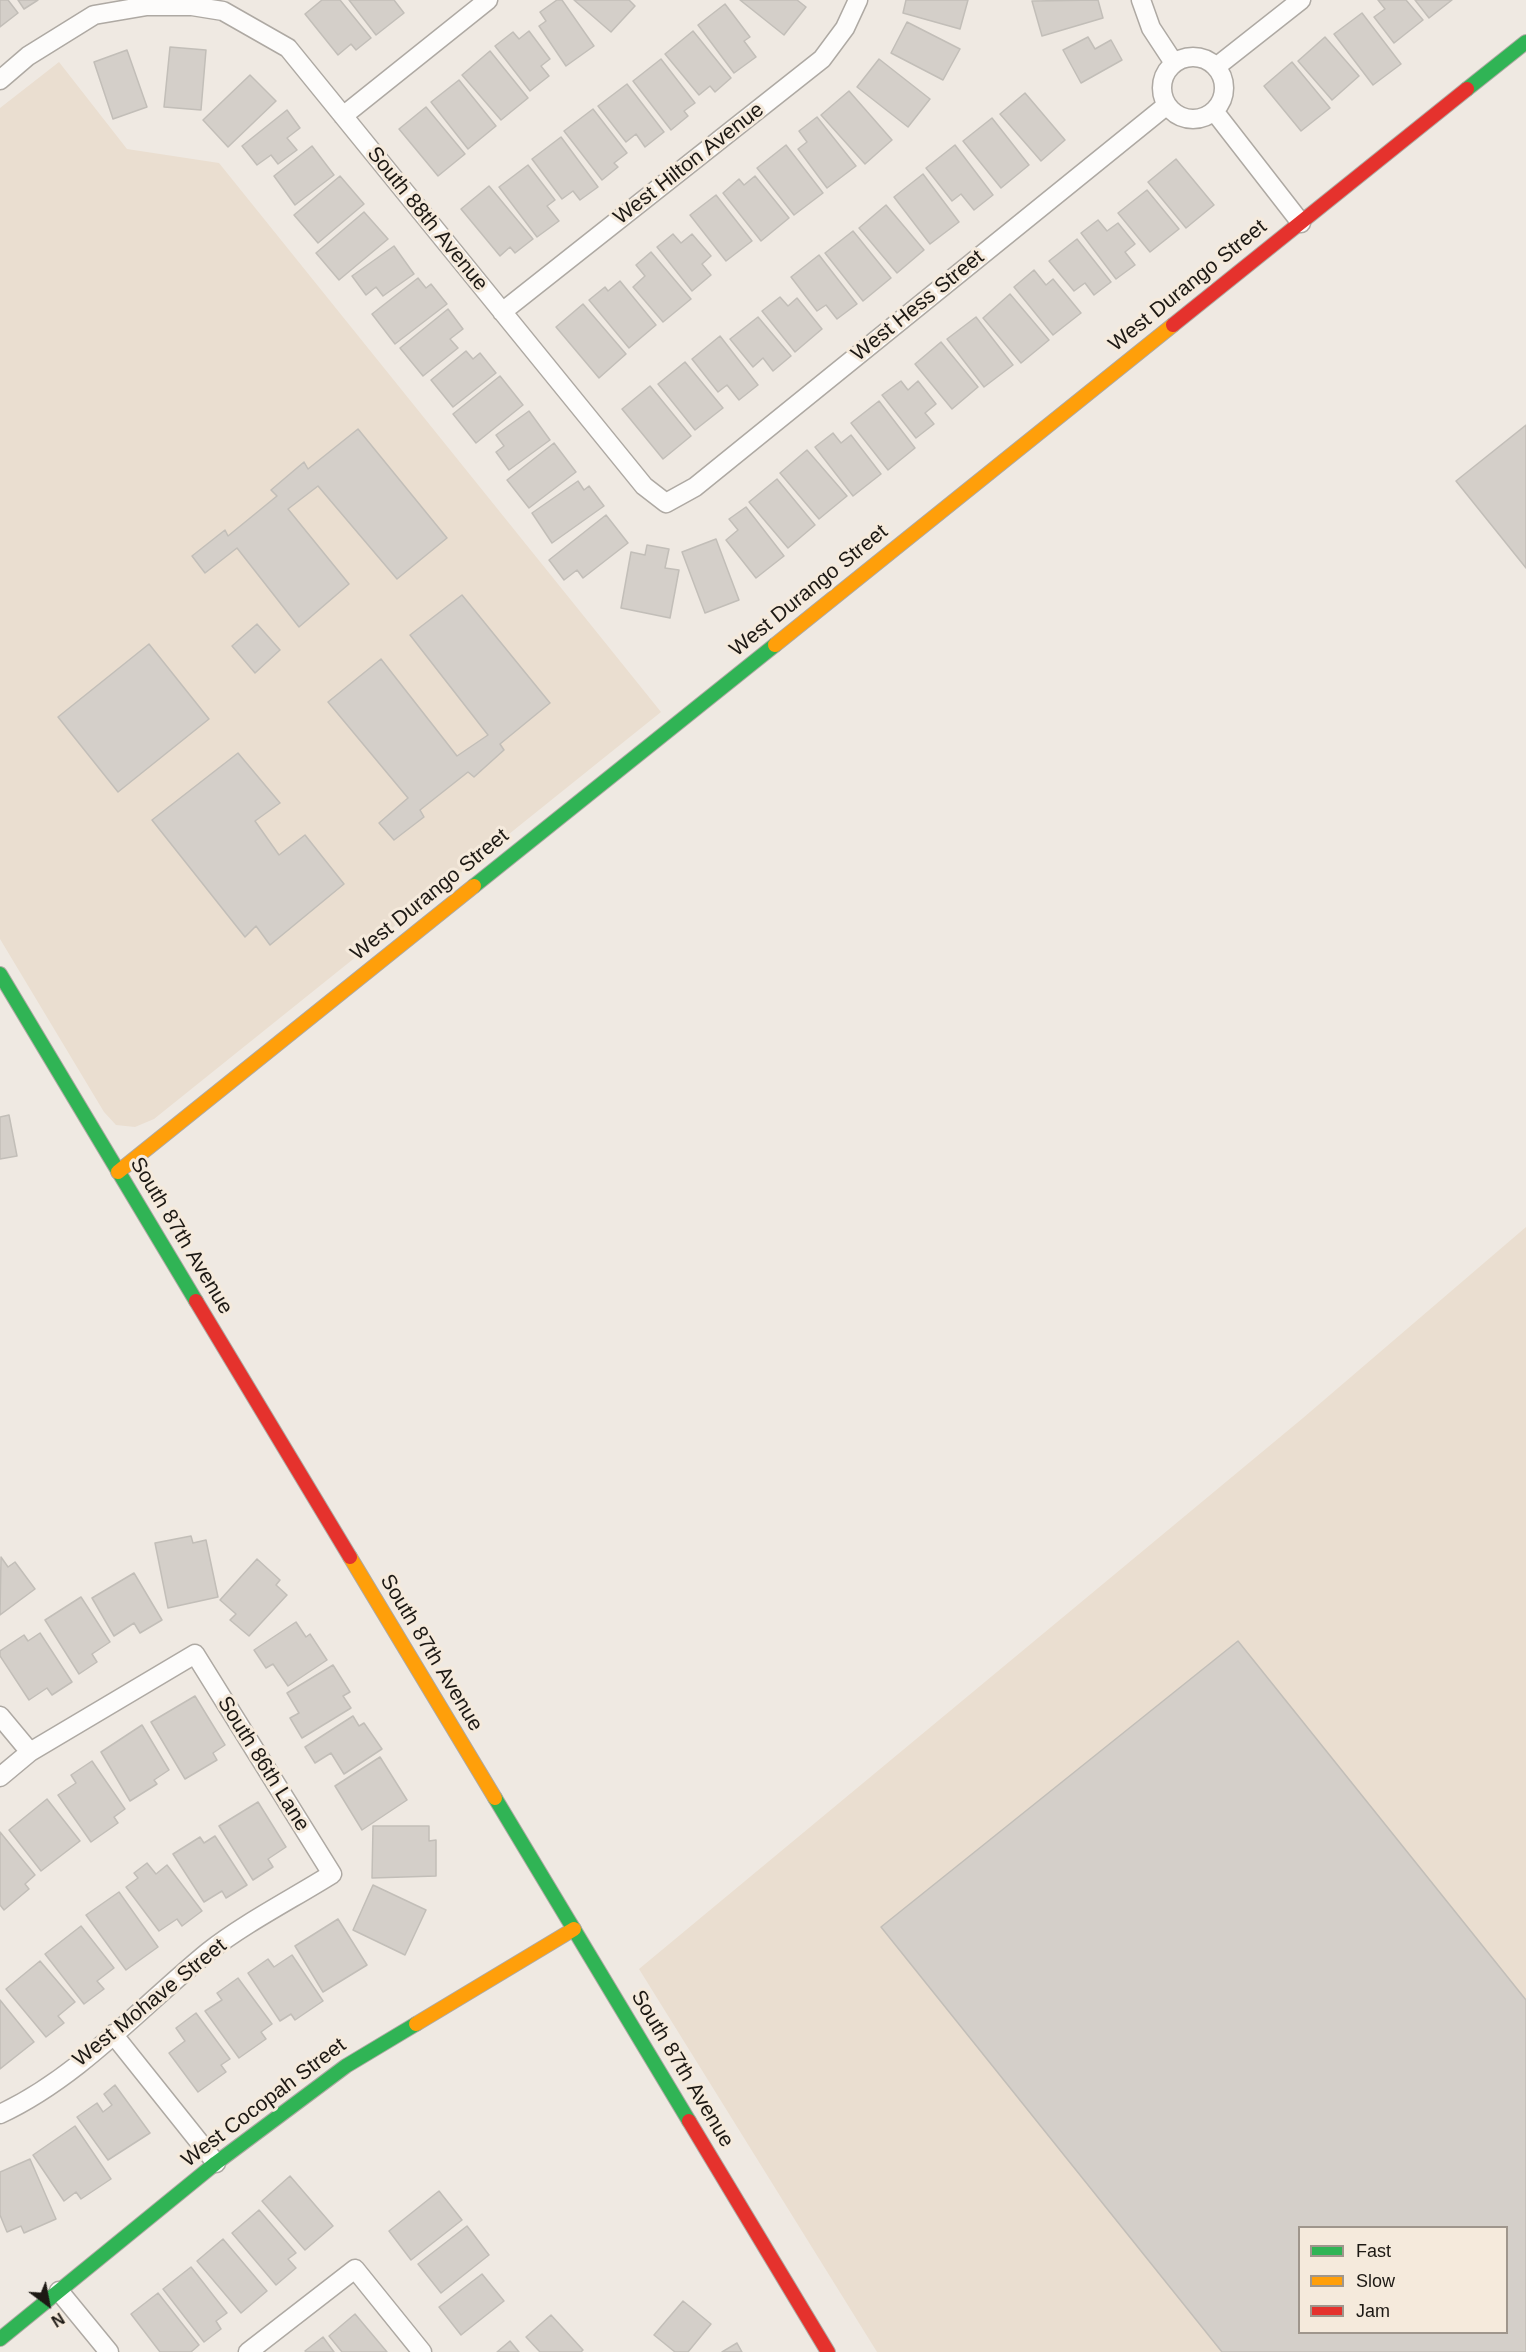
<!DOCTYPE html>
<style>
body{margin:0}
#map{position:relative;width:1526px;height:2352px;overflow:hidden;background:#efe9e2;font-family:Helvetica,sans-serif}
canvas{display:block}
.legend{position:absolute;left:1298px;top:2226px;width:210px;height:108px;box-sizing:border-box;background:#f5eadc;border:2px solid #9f968c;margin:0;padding:8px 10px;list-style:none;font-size:18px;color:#1d1914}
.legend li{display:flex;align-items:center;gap:12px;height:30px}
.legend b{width:30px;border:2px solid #9f968c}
.north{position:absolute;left:18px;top:2274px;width:60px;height:60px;-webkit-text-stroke:4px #f5eadc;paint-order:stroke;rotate:148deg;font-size:16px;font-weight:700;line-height:24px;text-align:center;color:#1d1914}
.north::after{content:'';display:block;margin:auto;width:21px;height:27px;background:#1d1914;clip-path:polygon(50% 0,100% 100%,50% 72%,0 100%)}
</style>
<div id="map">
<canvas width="1526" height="2352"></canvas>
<ul class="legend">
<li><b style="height:8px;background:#30b455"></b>Fast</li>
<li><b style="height:8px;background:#ff9f0a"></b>Slow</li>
<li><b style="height:8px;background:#e5322d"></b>Jam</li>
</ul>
<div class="north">N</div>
</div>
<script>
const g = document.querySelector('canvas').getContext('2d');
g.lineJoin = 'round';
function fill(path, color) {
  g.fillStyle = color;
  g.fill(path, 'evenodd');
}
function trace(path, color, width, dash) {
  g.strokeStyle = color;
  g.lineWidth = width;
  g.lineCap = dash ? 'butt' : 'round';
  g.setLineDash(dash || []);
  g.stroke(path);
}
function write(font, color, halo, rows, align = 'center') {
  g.font = font + ' Helvetica,sans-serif';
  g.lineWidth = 6;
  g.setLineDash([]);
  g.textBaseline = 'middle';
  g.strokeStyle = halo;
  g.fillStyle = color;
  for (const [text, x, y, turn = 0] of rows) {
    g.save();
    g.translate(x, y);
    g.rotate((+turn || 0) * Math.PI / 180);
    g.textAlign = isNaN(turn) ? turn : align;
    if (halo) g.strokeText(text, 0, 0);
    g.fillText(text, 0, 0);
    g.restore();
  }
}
fill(new Path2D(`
 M59,62l68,87 92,14 442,549 -507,407 -19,8 -19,-2 -12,-13 -104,-173v-831z
 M1526,1227v1125h-649l-238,-383 664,-551zM1300,2228h206v104h-206z`), '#eaded0');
const building = new Path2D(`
 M0,0h8l10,13 -18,14z
 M18,0h20l-14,9z
 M322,0h18l31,38 -15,12 -5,-6 -13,11 -33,-41z
 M349,0h45l10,13 -28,22z
 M557,0h5l32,46 -28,20 -27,-40 7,-5 -6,-9z
 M574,0h55l6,6 -24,26z
 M740,0h57l9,7 -22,28z
 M906,0h62l-8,29 -57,-16z
 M1098,0l5,18 -61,18 -10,-35z
 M1378,0h28l17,20 -29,23 -20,-26 11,-8z
 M1415,0h37l-23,18z
 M725,4l25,33 -6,4 12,16 -22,16 -36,-48z
 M1362,13l39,51 -28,21 -39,-51z
 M907,22l53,27 -17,31 -52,-27z
 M529,31l21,28 -9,7 8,10 -19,15 -35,-45 18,-14 6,7z
 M693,31l38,47 -16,14 -5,-6 -11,9 -34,-41z
 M1088,37l7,12 16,-9 11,20 -41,23 -18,-33z
 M1325,37l34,39 -27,24 -34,-39z
 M170,47l36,3 -5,60 -37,-3z
 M127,50l20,57 -34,12 -19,-57z
 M490,51l38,47 -27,22 -39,-45z
 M661,59l34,44 -11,8 4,5 -17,14 -38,-49z
 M879,59l51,40 -22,28 -51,-40z
 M1292,62l38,46 -29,23 -37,-45z
 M250,75l26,26 -48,46 -25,-27z
 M459,80l37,46 -28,23 -37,-47z
 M627,84l37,48 -19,15 -9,-13 -10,8 -28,-36z
 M849,91l43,49 -27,24 -44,-49z
 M1025,93l40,47 -24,21 -41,-47z
 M426,107l39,47 -27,22 -39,-47z
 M593,109l34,44 -13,10 4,4 -16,13 -38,-49z
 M287,110l13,18 -13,10 10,12 -19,14 -7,-9 -14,10 -15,-19z
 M817,117l39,49 -29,22 -29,-39 9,-7 -8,-11z
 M992,118l37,47 -28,23 -38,-47z
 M561,137l37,50 -18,13 -7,-9 -11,8 -30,-40z
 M786,145l37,48 -29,22 -37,-47z
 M955,145l38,50 -19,15 -13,-16 -9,7 -26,-33z
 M312,146l22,29 -39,30 -21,-29z
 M1176,159l38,46 -28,23 -38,-46z
 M528,165l27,35 -8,6 12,15 -22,16 -38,-50z
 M923,174l36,48 -29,22 -36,-47z
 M340,176l24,28 -46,39 -24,-28z
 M755,176l34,42 -28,23 -38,-48 16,-14 5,6z
 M489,186l44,53 -18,14 -5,-6 -10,9 -39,-47z
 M1147,190l32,39 -29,23 -32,-39z
 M716,195l36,46 -26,20 -36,-46z
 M886,205l38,45 -27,23 -38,-45z
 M364,212l24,27 -49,41 -23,-27z
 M1098,220l9,11 11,-8 17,21 -10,8 10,13 -19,14 -35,-46z
 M853,231l38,47 -28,23 -38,-48z
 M673,234l8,9 11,-9 19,22 -9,8 9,11 -19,16 -35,-44z
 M1077,239l34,43 -17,13 -9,-12 -11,8 -25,-30z
 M394,246l20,28 -31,22 -7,-9 -10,8 -14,-19z
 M651,252l40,47 -28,23 -30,-35 12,-11 -9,-11z
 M819,255l38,49 -20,15 -11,-14 -9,6 -26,-34z
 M1034,270l12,15 7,-6 28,34 -28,22 -39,-48z
 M418,278l8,10 5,-4 16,20 -52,40 -23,-30z
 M620,281l36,44 -27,23 -40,-48 16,-13 3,4z
 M1010,294l39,46 -28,23 -38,-45z
 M780,297l8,9 9,-8 25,31 -27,23 -33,-41z
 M583,304l43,50 -27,24 -43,-51z
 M448,309l15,20 -13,10 8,9 -35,28 -23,-28z
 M758,317l33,39 -18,15 -10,-13 -10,9 -23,-28z
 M976,317l37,48 -29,22 -37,-48z
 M720,336l38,49 -19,15 -12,-15 -9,7 -26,-33z
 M941,342l37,45 -26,22 -37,-45z
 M466,351l7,8 7,-6 16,20 -43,34 -22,-27z
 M685,362l38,46 -28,22 -37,-46z
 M500,376l23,29 -47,38 -23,-29z
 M901,381l7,9 10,-9 18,23 -11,9 9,11 -18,14 -34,-43z
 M650,386l41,50 -28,23 -41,-50z
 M879,401l36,47 -27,22 -37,-47z
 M529,411l21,29 -41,30 -13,-18 8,-6 -8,-11z
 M1526,425v143l-70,-87z
 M358,429l89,109 -50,41 -79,-93 -30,23 61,75 -50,43 -62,-79 -32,25 -13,-17 33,-26 3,6 49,-40 -6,-6 33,-28 4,7z
 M833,433l8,10 10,-8 30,39 -28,22 -38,-49z
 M554,443l22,29 -47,36 -22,-28z
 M807,450l40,46 -28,23 -39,-46z
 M777,479l38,46 -27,23 -39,-46z
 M578,481l6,9 5,-4 15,20 -52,37 -20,-30z
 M746,507l38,49 -28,22 -30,-38 12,-10 -9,-11z
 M606,515l22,28 -45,35 -6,-8 -13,10 -15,-20z
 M716,539l23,61 -34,13 -23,-61z
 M647,545l22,4 -4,19 14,2 -9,48 -49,-10 10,-56 14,3z
 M462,595l88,108 -50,41 4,6 -30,27 -6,-5 -48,38 4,7 -30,23 -15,-17 29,-25 -80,-96 53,-43 76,97 31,-21 -78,-100z
 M257,624l23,26 -25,23 -23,-27z
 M149,644l60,75 -91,73 -60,-75z
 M238,753l42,50 -25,18 24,34 26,-20 39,49 -74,61 -14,-19 -11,11 -93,-117z
 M9,1115l8,41 -17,3v-42z
 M191,1536l2,7 13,-3 12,57 -50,11 -13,-65z
 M1,1557l7,10 7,-5 20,27 -35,26z
 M257,1559l23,21 -4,5 11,10 -38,41 -19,-16 6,-6 -16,-14z
 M134,1573l28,47 -22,13 -6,-10 -20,13 -22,-38z
 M81,1597l29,45 -18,12 5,8 -18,12 -34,-54z
 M296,1622l10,15 4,-3 17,26 -39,26 -15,-22 -7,4 -12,-18z
 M40,1633l32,49 -20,13 -5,-7 -18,12 -29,-44v-5l24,-16 4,6z
 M1238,1641l288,359v352h-304l-341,-425zM1300,2228h206v104h-206z
 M333,1665l17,27 -7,4 8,12 -49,30 -12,-20 9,-5 -12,-20z
 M195,1696l30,49 -12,8 4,7 -32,19 -34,-57z
 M353,1716l6,10 5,-3 18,26 -38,25 -13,-21 -16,10 -10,-16z
 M142,1725l27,45 -15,10 3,4 -27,17 -29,-49z
 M380,1757l27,43 -45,30 -27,-44z
 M92,1761l33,48 -11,8 4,6 -27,19 -33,-47 18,-12 -5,-8z
 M47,1799l33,42 -39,30 -32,-41z
 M258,1802l28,45 -18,12 5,8 -20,13 -34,-54z
 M373,1826h56v15l7,-1v36l-64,2z
 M0,1832l35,43 -10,9 4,5 -25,21 -4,-5z
 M215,1836l32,49 -21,13 -4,-7 -18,11 -31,-48 27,-17 4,6z
 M147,1863l9,11 11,-9 35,46 -20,15 -5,-7 -18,12 -33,-44 12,-9 -4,-5z
 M373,1885l53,25 -21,45 -52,-25z
 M119,1892l39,55 -32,23 -40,-55z
 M338,1919l29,46 -44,27 -28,-46z
 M81,1926l33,42 -17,13 7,8 -20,15 -39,-50z
 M292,1955l31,46 -28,19 -4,-6 -11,7 -32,-48 20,-14 6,8z
 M40,1961l35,41 -17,14 6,7 -18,14 -40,-48z
 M238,1978l34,46 -11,8 5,7 -27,19 -34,-47 17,-11 -5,-7z
 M0,2000l34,42 -34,27z
 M196,2013l34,46 -9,6 5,7 -28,20 -29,-39 16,-12 -9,-13z
 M115,2085l35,48 -42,27 -31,-43 20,-14 6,9 9,-7 -8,-11z
 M75,2126l36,53 -30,20 -5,-7 -12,9 -31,-46z
 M30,2159l26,60 -32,14 -3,-7 -14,6 -7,-17v-43z
 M290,2176l43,50 -28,24 -43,-49z
 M439,2191l23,29 -51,40 -22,-29z
 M259,2210l37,43 -8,6 8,9 -20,17 -44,-52z
 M467,2226l22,29 -48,38 -23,-29z
 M223,2239l44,52 -26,22 -44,-52z
 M191,2267l36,46 -11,8 5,8 -17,13 -41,-53z
 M482,2274l22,27 -43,34 -22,-28z
 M158,2293l41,52 -8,7h-31l-29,-38z
 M683,2301l28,23 -23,28h-13l-21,-17z
 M355,2314l32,38h-45l-13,-16z
 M551,2315l32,35 -2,2h-41l-14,-15z
 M323,2337l11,15h-28l-1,-1z
 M510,2341l9,11h-22z
 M737,2343l5,9h-20z`);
fill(building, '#d4cfc9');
trace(building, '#c2beb8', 1.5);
const street = new Path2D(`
 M1141,0l10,28 23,35
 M1162 88a31 31 0 1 1 62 0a31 31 0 1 1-62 0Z
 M1216,67l85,-67
 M0,80l28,-24 66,-41 53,-9h45l31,5 65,37 356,438 22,17 29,-16 472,-382
 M1214,111l87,112
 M343,116l145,-116
 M502,312l320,-253 23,-31 13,-28
 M0,1716l30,36
 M0,1777l30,-25 165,-98 137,220c-40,25 -87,49 -124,78 -66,54 -130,126 -208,162
 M113,2034l103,129
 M59,2291l50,61
 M248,2352l107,-83 67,83`);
const fast = new Path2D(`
 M1467,89l59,-47
 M474,886l301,-241
 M0,974l196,327
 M495,1798l194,323
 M0,2339l216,-176 130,-97 70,-42`);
const slow = new Path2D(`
 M775,645l398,-320
 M118,1172l356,-286
 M350,1557l145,241
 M416,2024l158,-95`);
const jam = new Path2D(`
 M1173,325l294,-236
 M196,1301l154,256
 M689,2121l139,231`);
trace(street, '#aea9a3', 21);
trace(fast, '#aea9a3', 16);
trace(slow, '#aea9a3', 16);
trace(jam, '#aea9a3', 16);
trace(street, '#fdfcfb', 18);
trace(fast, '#30b455', 14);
trace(slow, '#ff9f0a', 14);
trace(jam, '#e5322d', 14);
write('21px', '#1d1914', '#f5eadc', [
 ["West Hilton Avenue",689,164,-38],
 ["South 88th Avenue",427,219,51],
 ["West Durango Street",1188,286,-39],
 ["West Hess Street",918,306,-39],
 ["West Durango Street",809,591,-39],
 ["West Durango Street",430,895,-39],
 ["South 87th Avenue",181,1236,59],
 ["South 87th Avenue",431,1653,59],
 ["South 86th Lane",263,1764,58],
 ["West Mohave Street",150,2003,-39],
 ["South 87th Avenue",682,2069,59],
 ["West Cocopah Street",264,2103,-37]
]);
</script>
